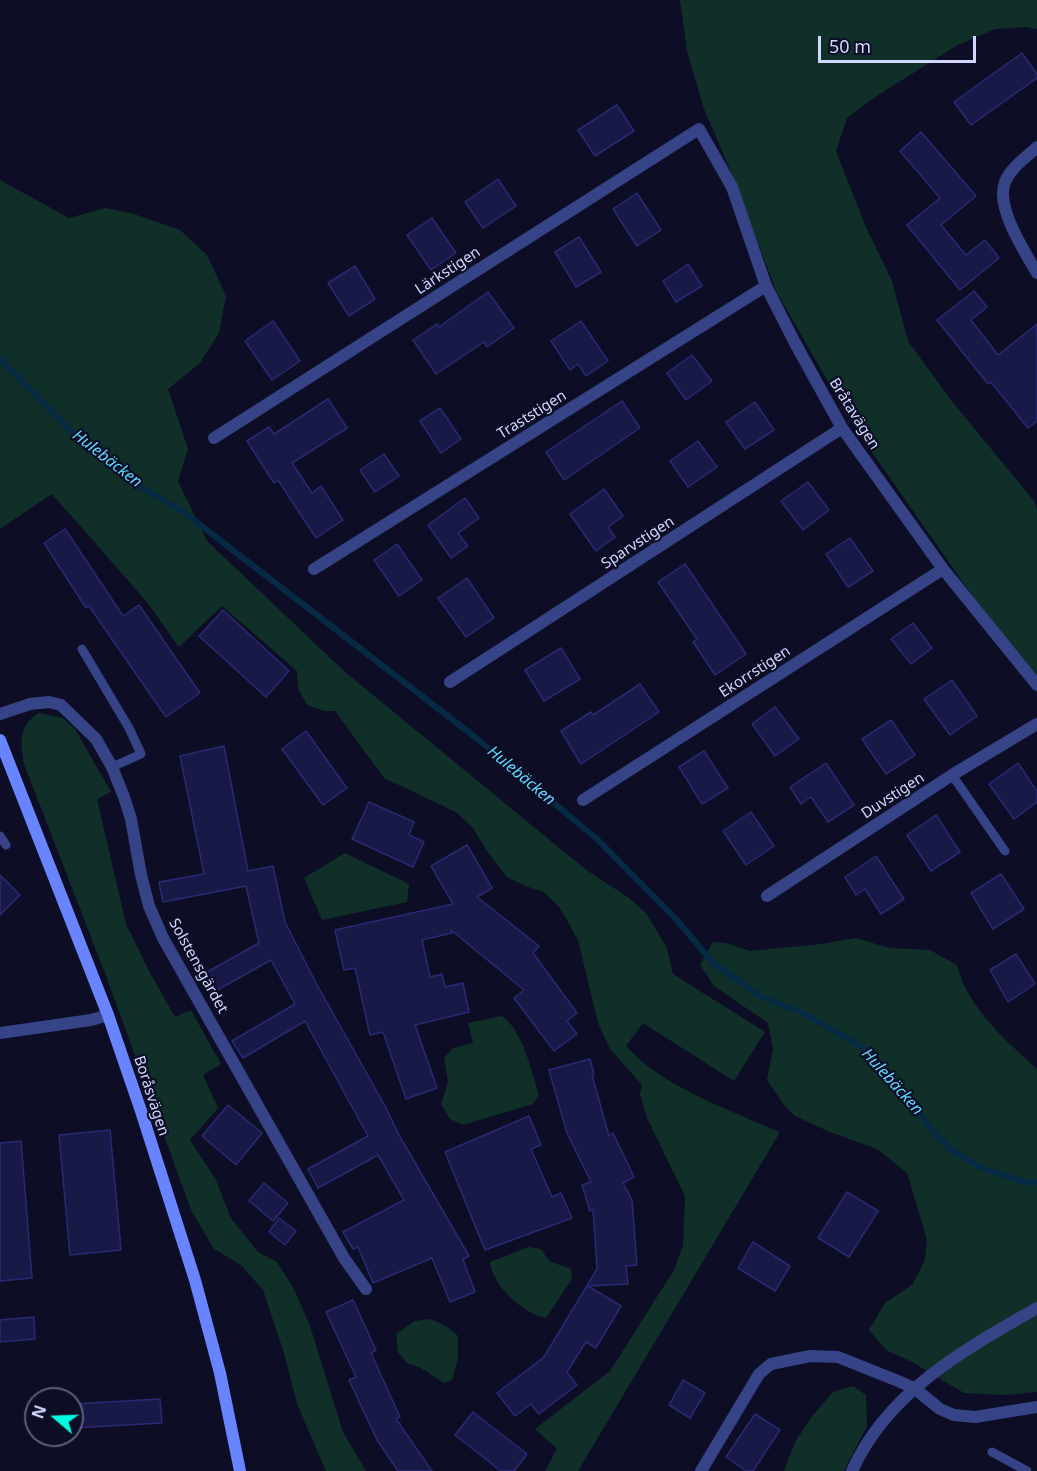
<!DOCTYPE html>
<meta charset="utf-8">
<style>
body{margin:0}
#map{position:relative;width:1037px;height:1471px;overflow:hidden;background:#0d0e25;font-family:"Noto Sans",sans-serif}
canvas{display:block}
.north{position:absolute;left:24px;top:1387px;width:60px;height:60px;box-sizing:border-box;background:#0d0e25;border:2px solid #5b5e7c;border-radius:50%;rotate:289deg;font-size:16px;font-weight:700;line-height:24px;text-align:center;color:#d1d6ff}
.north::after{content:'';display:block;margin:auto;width:21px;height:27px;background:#00fce0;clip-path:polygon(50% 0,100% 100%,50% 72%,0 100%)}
.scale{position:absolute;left:818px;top:36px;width:158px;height:27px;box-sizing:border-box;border:3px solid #d1d6ff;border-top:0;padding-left:8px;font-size:18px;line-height:21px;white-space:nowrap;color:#d1d6ff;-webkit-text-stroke:4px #0d0e25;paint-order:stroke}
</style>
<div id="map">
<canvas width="1037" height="1471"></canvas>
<div class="north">N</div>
<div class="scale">50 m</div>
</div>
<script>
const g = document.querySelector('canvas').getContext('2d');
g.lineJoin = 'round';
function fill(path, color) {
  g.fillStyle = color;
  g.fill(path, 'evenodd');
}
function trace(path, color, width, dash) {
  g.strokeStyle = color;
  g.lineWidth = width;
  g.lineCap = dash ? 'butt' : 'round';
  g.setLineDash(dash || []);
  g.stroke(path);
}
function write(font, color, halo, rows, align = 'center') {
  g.font = font + ' "Noto Sans",sans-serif';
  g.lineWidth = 4.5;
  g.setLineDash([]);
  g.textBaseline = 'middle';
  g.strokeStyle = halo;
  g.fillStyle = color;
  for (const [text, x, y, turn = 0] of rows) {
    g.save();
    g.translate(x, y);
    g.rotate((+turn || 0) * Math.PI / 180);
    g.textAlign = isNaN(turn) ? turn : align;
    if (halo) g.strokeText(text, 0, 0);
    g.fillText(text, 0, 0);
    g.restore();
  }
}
fill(new Path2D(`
 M680,0h357v29l-12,-2 -30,2 -39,17 -84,53 -25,19 -11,33 29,74 27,56 16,60 42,58 85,103 2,7v171l-54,-69 -130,-186 -76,-132 -51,-133 -22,-51 -17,-58z
 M0,180l69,38 37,-10 28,6 46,16 27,25 19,41 -7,37 -19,30 -32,26 20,60 -10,32 29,60 138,131 240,197 44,29 17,15 21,35 6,26 92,58 -31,49 -91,-58 -17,23c35,40 105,65 154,86l-202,339h-33l12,-22 -22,-20 75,-58 64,-101 9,-25 2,-49 -38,-78 -7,-24 2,-9 -32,-36 -12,-26 -20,-83 -18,-32 -16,-16 -19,-6 -18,-9 -20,-26 -15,-24 -16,-15 -72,-34 -49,-67h-11l-17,-6 -9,-17 -1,-17 -75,-65 -43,41 -32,-45 -95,-108 -52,35z
 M39,713l24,5 12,11 36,63 -14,7 29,125 23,47 26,46 16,-7 30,54 -18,11 15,33 -28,32 26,40 15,38 27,34 19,10 18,29 15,35 33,106 23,39h-40l-29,-67 -13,-51 -21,-63 -22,-25 -27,-16 -23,-39 -83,-229 -84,-217c-3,-23 -7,-37 15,-51z
 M345,853l64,31 -2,18 -85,18 -18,-42z
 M856,938l33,10 41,2 27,15c10,42 49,76 80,104v323l-31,3 -42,-2 -52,-31 -26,-12 -17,-20 16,-27 27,-18 13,-25 2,-20 -20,-67 -30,-24 -47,-17 -35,-16 -11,-11 -17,-25 6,-31 -5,-26 -54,-37 -14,-21 13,-23 13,1 24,8 71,-7z
 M502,1016c20,13 30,56 37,79l-6,9 -70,21 -13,-6 -9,-15 7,-22 -4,-24 9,-10 20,-5 -5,-20z
 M528,1247l13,2 8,12 22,8 1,10 -26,39c-23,-4 -54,-33 -56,-56z
 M430,1319l16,7 12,10v23l-6,21 -8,3 -23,-15 -14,-5 -9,-11 -2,-18 19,-13z
 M853,1386l13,9 1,31 -23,45h-60l11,-29 18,-27 20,-23z`), '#102f28');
trace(new Path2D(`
 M0,359l75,76 50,42 61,37 289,223 122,102 80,81 35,42 48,34 45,18 64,37 29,34 26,36 27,29 33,19 41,13h12`), '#072a44', 6);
const building = new Path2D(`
 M1022,53l15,21v4l-66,47 -17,-23z
 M617,105l17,26 -39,25 -17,-26z
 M921,132l55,64 -35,29 25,30 19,-15 14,18 -39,32 -53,-65 33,-27 -40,-47z
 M498,179l18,27 -33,22 -18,-26z
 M637,193l24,37 -24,16 -24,-37z
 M432,218l24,35 -25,17 -24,-35z
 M579,237l22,35 -25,15 -21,-35z
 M688,264l14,22 -26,16 -13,-21z
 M355,266l20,33 -26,17 -21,-33z
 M974,291l13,16 -16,13 27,35 39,-31v97l-9,7 -37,-46 -3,2 -51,-64z
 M488,292l26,36 -27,19 -3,-5 -48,32 -23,-34 24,-16 2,3z
 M273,321l27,40 -28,19 -27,-39z
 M581,321l27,40 -22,15 -8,-12 -8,6 -19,-29z
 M692,355l20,26 -26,19 -19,-27z
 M328,399l19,29 -55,35 20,30 9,-7 22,34 -27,18 -38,-58 -4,3 -27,-42 22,-14 5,7z
 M622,401l18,27 -76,52 -18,-28z
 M755,402l19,28 -29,19 -19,-27z
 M440,408l21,31 -20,14 -21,-32z
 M698,441l19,26 -29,20 -18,-26z
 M384,454l15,22 -24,16 -15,-22z
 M808,482l21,28 -26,20 -22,-29z
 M604,489l19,27 -15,11 7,10 -19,14 -26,-37z
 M465,498l14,20 -21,15 10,13 -17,12 -23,-33z
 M65,529l58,87 16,-11 61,88 -34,24 -77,-111 -3,2 -42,-65z
 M850,538l23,33 -25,16 -22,-33z
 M397,544l25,36 -23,16 -25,-36z
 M685,564l61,90 -31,21 -22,-33 4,-3 -39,-57z
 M467,578l27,40 -28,19 -28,-39z
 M223,610l66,61 -23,26 -67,-61z
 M913,623l19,25 -21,16 -20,-25z
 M561,648l19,31 -36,22 -19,-31z
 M952,680l25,36 -27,19 -26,-36z
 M640,684l19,28 -78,52 -20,-33 30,-19 2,3z
 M775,707l24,32 -24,17 -23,-32z
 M891,720l24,35 -29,19 -24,-35z
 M306,731l41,57 -24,17 -41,-56z
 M224,746l24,125 25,-5 12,56 31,61 69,123 14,29 70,121 -6,3 12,33 -25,10 -18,-44 -59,25 -15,-36 -5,2 -10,-17 61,-32 -26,-45 -60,33 -10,-19 60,-33 -63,-115 -62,37 -11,-17 63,-37 -24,-44 -61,34 -10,-18 59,-33 -13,-57 -83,16 -4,-20 45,-8 -24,-118z
 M704,751l24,37 -26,16 -23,-37z
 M826,763l28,42 -26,17 -17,-25 -10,7 -11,-17z
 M1018,763l19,28v11l-23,17 -25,-35z
 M369,802l45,20 -5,13 15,7 -11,25 -61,-28z
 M751,812l23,34 -28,19 -23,-34z
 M936,815l24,37 -29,19 -24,-36z
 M467,845l25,43 -15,9 62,49 -6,7 44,60 -10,8 10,13 -23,17 -40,-53 10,-8 -73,-60 1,3 -30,7 8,37 12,-3 3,13 18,-4 6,29 -54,13 22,63 -31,11 -23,-67 -13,3 -15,-67 -11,2 -9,-40 118,-26 -22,-38z
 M876,856l28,43 -23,15 -16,-25 -9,6 -11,-18z
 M1001,874l23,35 -31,20 -22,-36z
 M0,875l20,20 -20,20z
 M1016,954l19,30 -27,18 -18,-32z
 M590,1059l4,15 -2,1 17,61 4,-3 21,44 -11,6 9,17 5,65 -11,1 2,18 -40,2 33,20 -25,42 -10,-6 -19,30 10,13 -38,29 -8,-10 -16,12 -18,-23 47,-36 53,-88 -4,-60 -3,2 -8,-26 9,-3 -24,-49 -18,-63z
 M228,1105l34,28 -26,32 -34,-29z
 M529,1116l12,29 -10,4 21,48 9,-4 11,25 -87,32 -40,-98z
 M110,1130l11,120 -51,5 -11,-120z
 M21,1141l11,137 -32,3v-138z
 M264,1183l24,20 -15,18 -24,-20z
 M847,1192l31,19 -29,46 -31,-19z
 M279,1218l17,13 -11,14 -16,-13z
 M753,1242l37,24 -15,25 -37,-23z
 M353,1300l23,50 -5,3 29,64 -4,2 36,52h-34l-21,-31 -28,-60 7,-3 -30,-65z
 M34,1317l1,22 -35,3v-22z
 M683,1380l22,13 -15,25 -21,-13z
 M160,1399l2,24 -90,5v-24z
 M473,1412l54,42 -13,17h-13l-46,-36z
 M755,1414l25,16 -27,41h-7l-20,-14z`);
fill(building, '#181947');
trace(building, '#292a74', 1.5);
trace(new Path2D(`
 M82,649l47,79 12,26 -29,13
 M952,775l53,76
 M0,836l6,9
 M992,1452l35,19`), '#364487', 9);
trace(new Path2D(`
 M1037,147c-11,11 -26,20 -32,35 -10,25 20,70 32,91
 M214,438l485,-309 33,58 34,99 29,57 47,85 101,141 94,116
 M314,569l452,-283
 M450,682l392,-254
 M0,714l30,-10 19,-2 12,3 35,34 16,28 12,30 7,22 10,56 8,31 14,32 181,320 22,31
 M583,800l360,-231
 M767,896l185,-121 85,-51
 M0,1033l91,-13 17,-5
 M701,1471l58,-97 12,-10 39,-8 28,1 60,24 16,7 26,21 14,6 21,2 62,-10
 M852,1471c36,-80 112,-121 185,-163`), '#364487', 12);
trace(new Path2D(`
 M0,740l108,275 33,96 54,169 25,93 20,98`), '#6885ff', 12);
write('15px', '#d1d6ff', '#0d0e25', [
 ["Lärkstigen",448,271,-33],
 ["Bråtavägen",854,414,58],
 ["Traststigen",532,415,-32],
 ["Sparvstigen",638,543,-33],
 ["Ekorrstigen",755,672,-33],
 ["Duvstigen",893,796,-33],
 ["Solstensgärdet",198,966,61],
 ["Boråsvägen",151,1096,72]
]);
write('italic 16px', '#5fd7ff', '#0d0e25', [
 ["Hulebäcken",107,459,38],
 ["Hulebäcken",521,776,40],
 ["Hulebäcken",892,1082,48]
]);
</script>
